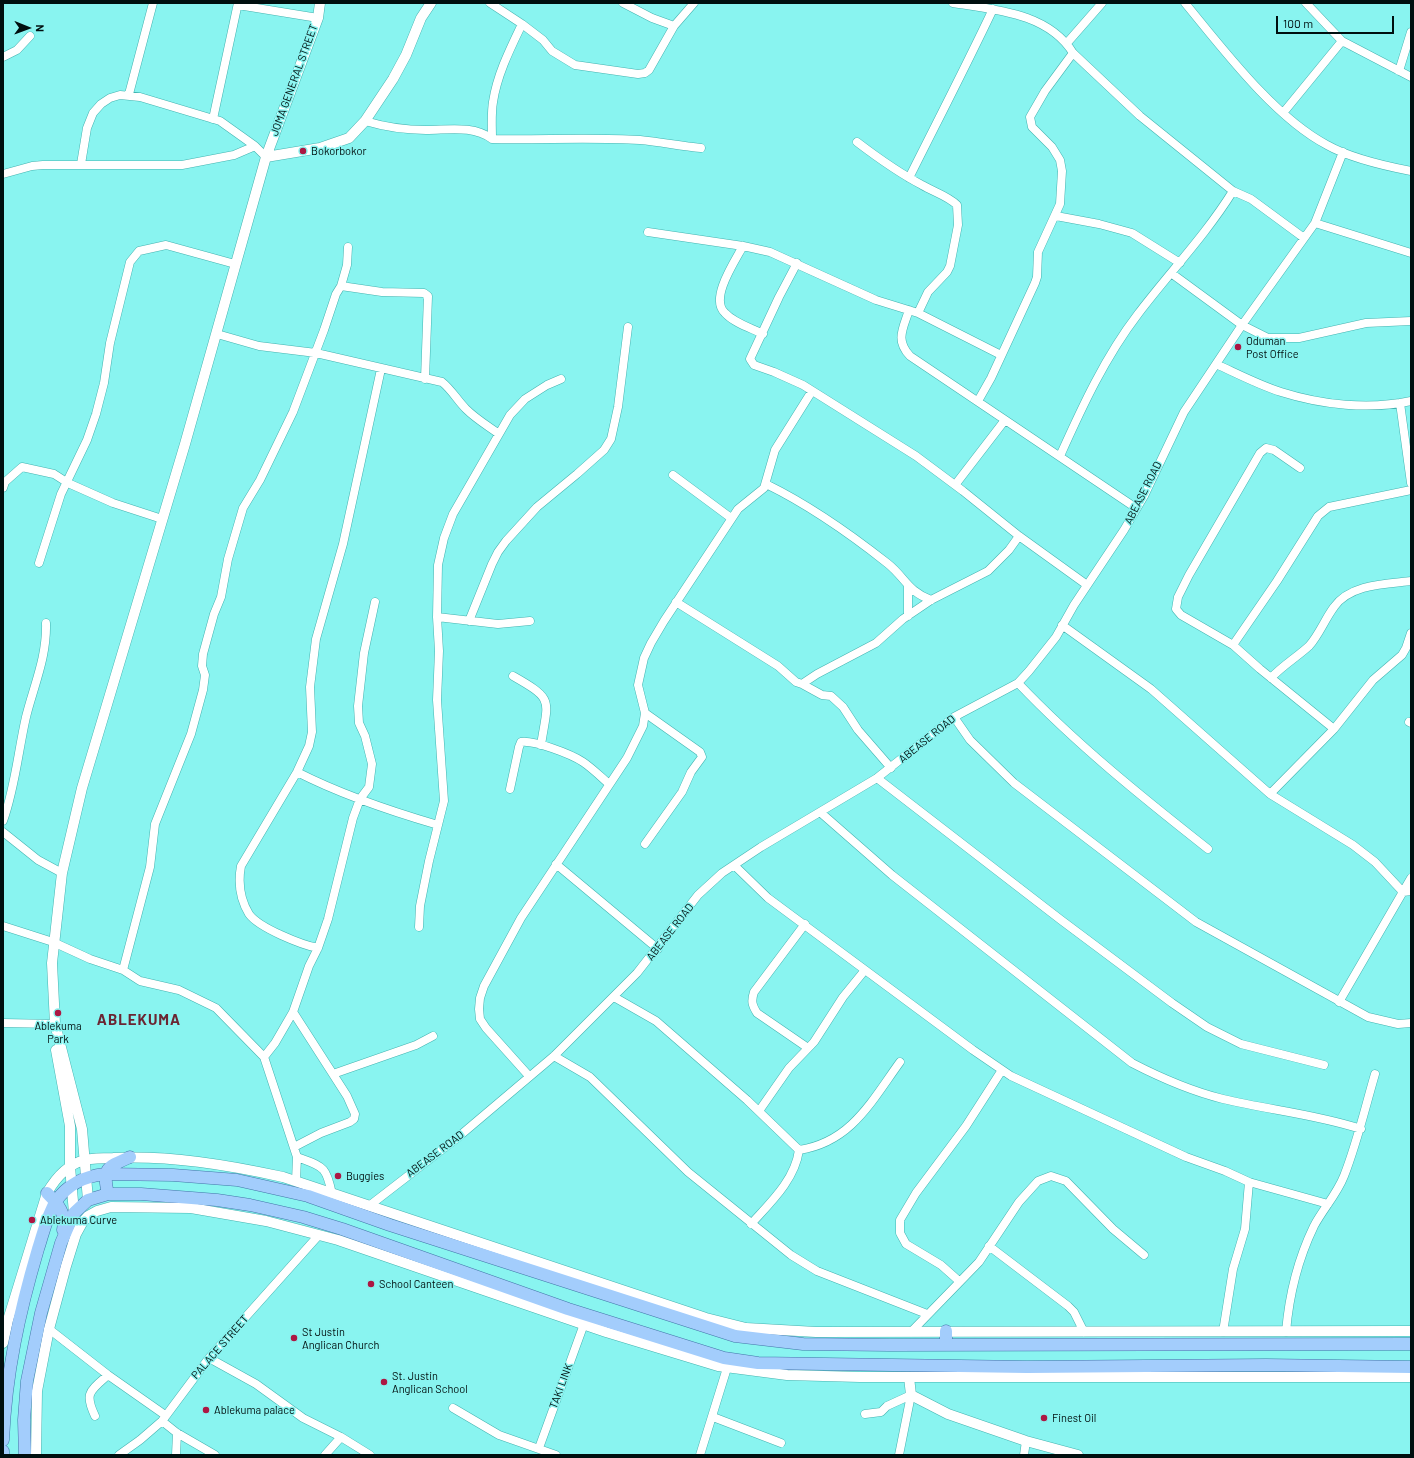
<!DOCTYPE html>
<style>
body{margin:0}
#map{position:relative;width:1414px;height:1458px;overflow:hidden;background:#89f4f0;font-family:Barlow,sans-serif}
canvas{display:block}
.frame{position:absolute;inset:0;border:4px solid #000f0f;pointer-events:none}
.north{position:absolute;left:8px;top:8px;width:40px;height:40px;-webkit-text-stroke:3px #89f4f0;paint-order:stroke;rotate:91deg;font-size:11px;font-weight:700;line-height:16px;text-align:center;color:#000f0f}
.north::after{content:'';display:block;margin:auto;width:14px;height:18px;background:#000f0f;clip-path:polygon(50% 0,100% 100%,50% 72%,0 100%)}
.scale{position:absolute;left:1276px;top:16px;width:118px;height:18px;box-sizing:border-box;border:2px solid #000f0f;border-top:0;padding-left:5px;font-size:12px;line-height:14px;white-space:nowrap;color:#000f0f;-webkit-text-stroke:3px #89f4f0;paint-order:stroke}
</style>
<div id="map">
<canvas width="1414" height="1458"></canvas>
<div class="frame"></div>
<div class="north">N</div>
<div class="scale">100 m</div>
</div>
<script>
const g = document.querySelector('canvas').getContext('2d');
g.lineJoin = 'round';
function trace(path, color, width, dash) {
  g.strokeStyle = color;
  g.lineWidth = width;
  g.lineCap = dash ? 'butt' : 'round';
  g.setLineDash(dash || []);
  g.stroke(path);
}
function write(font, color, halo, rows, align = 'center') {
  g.font = font + ' Barlow,sans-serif';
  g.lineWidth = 3;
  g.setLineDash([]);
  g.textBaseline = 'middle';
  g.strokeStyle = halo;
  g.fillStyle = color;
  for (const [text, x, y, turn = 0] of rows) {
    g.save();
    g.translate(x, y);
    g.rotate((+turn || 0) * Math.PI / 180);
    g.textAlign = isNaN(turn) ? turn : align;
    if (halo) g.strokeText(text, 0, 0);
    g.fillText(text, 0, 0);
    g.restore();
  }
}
const minor = new Path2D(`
 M490,3l32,21 21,16 9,11 23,14 63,9 7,-1 4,-3 25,-44
 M623,3l29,15 22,8 20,-23
 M953,3c43,7 95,10 120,50l67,63 93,75 18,8 53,39
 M1185,3c38,46 89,114 142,142 23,13 58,21 84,26
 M1306,3l36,38 69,36
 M238,5l80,13
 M1067,43l35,-40
 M3,57l14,-7 13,-14
 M1399,71l12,-39
 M129,94l24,-91
 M1283,113l59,-72
 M213,119l25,-116
 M365,121c20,6 40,9 61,9 23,0 47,-5 66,9 49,1 99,-2 148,1 21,2 40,6 61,8
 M492,139c0,-12 -1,-25 1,-37 4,-27 17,-53 29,-78
 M857,142c21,16 42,31 65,43 12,7 26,11 35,20l1,20 -8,41 -3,6 -19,20 -10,21
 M81,164l6,-36 6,-15 8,-9 9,-6 10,-3 20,2 80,24 35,25
 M3,174l29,-8 11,-1h139l52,-10 21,-9 11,11
 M909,178c28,-56 57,-112 84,-169
 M1056,216l43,8 33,9 48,30
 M1315,223l96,30
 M648,232l95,14 27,6 106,48 42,13 83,42
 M743,246c-8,15 -34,53 -18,67 9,10 26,15 38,21
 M797,263l-18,34 -29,62 4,6 20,7 29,13 113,71 47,35 56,45 68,49
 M1171,273l71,52 26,13h31l67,-15 45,-2
 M341,286l41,6 42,1 4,3 -3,83
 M909,310c-6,19 -14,30 1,46l226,152
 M217,334l42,12 57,7 126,29c10,8 15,18 24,27 10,10 22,17 33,25
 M1216,364c22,10 43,21 65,28 41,13 88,18 130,9
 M978,401l13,-23 44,-95 2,-6 1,-25 22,-48 2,-33 -2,-11 -8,-13 -20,-20 -2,-10 15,-26 28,-38
 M1400,403l11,80
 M1060,456c22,-49 45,-99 78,-142 31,-41 67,-78 95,-123
 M1300,468l-26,-18 -8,-2 -6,5 -71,122 -11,22 -2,12 5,6 52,30 27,24 74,60
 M673,475l58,43
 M766,484c43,21 83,49 121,79 18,14 20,28 44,37
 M955,485l50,-65
 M3,488l2,-6 17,-15 32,7 14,9 45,20 49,16
 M39,563l22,-69 26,-54 9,-26 8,-31 6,-40 20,-81 9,-11 27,-6 69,19
 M676,602l102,64 18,16 6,2
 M908,616v-30
 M437,617l61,7 32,-3
 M469,621l23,-57 6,-12 8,-11 31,-34 40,-33 27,-24 7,-11 7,-32 10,-80
 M1062,625l89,64 119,105 83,51 22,17 28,30 8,-1
 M1233,645l44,-64 41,-65 11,-9 82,-17
 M513,676c42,24 35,23 28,69
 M1271,678c11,-12 26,-21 38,-32 10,-11 16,-27 25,-39 16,-23 52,-23 77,-26
 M1018,683c58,61 124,114 190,166
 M954,717l16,23 44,43 182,139 172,95 30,7 13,-1
 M1409,722l2,1
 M891,768l-33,-38 -15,-23 -12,-11 -9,-1 -20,-11 15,-10 59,-31 27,-24 28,-19 57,-29 21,-21 10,-14
 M297,772c45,23 93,39 141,53
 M877,778l184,142 111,83 35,24 34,17 83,21
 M510,789l9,-42 2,-5c13,-2 50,12 62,20 9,6 18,15 26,22
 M1270,794l64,-65 39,-49 29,-25 4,-7 5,-15
 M820,812l72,63 240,188c29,15 59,28 91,36 46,11 92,15 138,30
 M3,821c12,-33 15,-69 23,-104 8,-32 21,-60 20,-94
 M3,832l35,28 24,13
 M645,844l37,-52 9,-20 11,-15 -2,-5 -55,-39
 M556,864l102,85
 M735,866l33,32 205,152 38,26 175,81 39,14 24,11 79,22
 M805,924l-51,68c-3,9 -2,13 3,21l51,35
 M3,926l50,16 37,17 33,11 17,11 39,9 37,18 48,49 33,100 -1,24
 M419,927l1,-21 9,-45 15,-60 -7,-101 2,-49 -2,-34 1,-52 6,-27 9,-24 57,-99 15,-16 22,-14 14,-6
 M318,948c-16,-3 -59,-20 -69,-34 -9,-15 -11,-32 -8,-48l56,-94 12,-26 3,-14 -2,-45 6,-48 27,-95 38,-175
 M123,970l27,-103 5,-43 36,-90 12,-44 2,-15 -3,-9 1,-12 11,-40 7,-17 7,-38 15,-51 17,-28 33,-68 31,-82 12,-36 5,-8 6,-21 1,-18
 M614,997l42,24 91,79 52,50c-4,30 -29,53 -48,74
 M1339,1002l72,-124
 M293,1012l54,84 8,18 -1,5 -4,3 -29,11 -27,14
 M3,1023l52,1
 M554,1056l36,21 98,95 103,83 26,16 110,43
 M264,1057l11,-14 18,-31 16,-46 9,-18 10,-29 25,-101 7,-19 9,-12 3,-23 -7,-28 -6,-13 -1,-17 6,-53 11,-51
 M333,1074l83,-29 17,-9
 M529,1076l-43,-48 -6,-9 -1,-10 1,-11 4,-12 37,-68 106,-160 16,-32 2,-13 -7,-28 6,-27 7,-15 13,-22 74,-112 26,-21 11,-38 37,-59
 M759,1111l30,-43 25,-26 29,-45 22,-27
 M799,1150c52,-8 72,-48 101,-88
 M297,1157c26,10 29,8 35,37
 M369,1206l88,-68 97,-82 83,-83 61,-78 24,-22 39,-26 116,-69 77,-61 64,-34 11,-12 27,-34 18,-32 50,-75 20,-34 40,-84 58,-87 73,-102 28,-71
 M989,1246l79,60 6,6 10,20
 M959,1281l-18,-16 -35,-21 -6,-11v-13l16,-27 50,-67 36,-56
 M49,1329l59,46 57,40
 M911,1332l68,-70 40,-60 19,-21 13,-5 15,5 47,48 31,26
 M1223,1332l10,-63 12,-40 4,-47
 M1286,1332c3,-36 12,-73 28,-106 9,-17 23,-32 30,-50 13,-33 21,-68 31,-102
 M209,1358l47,26 47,34 38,19 29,18
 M453,1408l46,27 57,20
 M865,1414l16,-2 6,-6 24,-11
 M95,1416c-11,-23 -5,-25 13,-41
 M713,1417l68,26
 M162,1421l15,12 38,22
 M539,1448l45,-124
 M119,1455l21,-15 22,-19 47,-63 109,-122
 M176,1455l1,-22
 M325,1455l16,-18
 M700,1455l27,-87
 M899,1455l12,-60
 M1024,1455l2,-14`);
const tertiary = new Path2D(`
 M266,157l54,-9 29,-10 16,-17 28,-42 13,-24 15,-37 10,-15
 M56,1050l14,76v41l4,46
 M88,1200l-6,-71 -27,-105 -3,-61 10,-90 20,-85 103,-344 81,-287 52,-139 2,-15
 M3,1343l5,-23 39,-127c8,-14 21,-29 38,-33 9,-2 19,-2 28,-2 56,-3 115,7 170,19l423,141 40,10 70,4 595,-1
 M909,1377l2,18 37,19 78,27 52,14
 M36,1455l1,-64 12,-62 17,-63 10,-32 6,-11 6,-7 9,-5 14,-4 80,1 75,13 72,19 268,92 112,34 69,9 73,2h551`);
const primary = new Path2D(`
 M47,1193c12,12 19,20 16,37
 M108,1194c-6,-26 -1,-27 22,-37
 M946,1331v14
 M3,1440c3,-67 16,-127 35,-191 5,-15 9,-34 18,-48 12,-17 29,-25 49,-27l68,1 64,5 71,16 82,29 345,111 68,8 86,1 522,-1
 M3,1451v4
 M25,1455l-1,-35 3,-39 14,-68 20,-70 13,-30 14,-13 20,-6h33l76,6 33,5 53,12 39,12 226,80 156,49 34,5 269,4 239,-2 145,2`);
trace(minor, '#43b3b0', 9);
trace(tertiary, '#43b3b0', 11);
trace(primary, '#4275a8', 13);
trace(minor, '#fff', 8);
trace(tertiary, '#fff', 10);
trace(primary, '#a3cdfc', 12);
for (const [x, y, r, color] of [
 [303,151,4,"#ac1743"],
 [1238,347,4,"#ac1743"],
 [58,1013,4,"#ac1743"],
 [338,1176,4,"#ac1743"],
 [32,1220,4,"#ac1743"],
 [371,1284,4,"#ac1743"],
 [294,1338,4,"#ac1743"],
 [384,1382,4,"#ac1743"],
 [206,1410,4,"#ac1743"],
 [1044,1418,4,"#ac1743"]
]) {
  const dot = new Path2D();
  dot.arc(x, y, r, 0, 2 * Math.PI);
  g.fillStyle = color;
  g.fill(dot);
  trace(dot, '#89f4f0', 1.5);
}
write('11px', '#000f0f', '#89f4f0', [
 ["JOMA GENERAL STREET",294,80,-70],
 ["ABEASE ROAD",1143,493,-63],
 ["ABEASE ROAD",927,739,-39],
 ["ABEASE ROAD",670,932,-52],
 ["ABEASE ROAD",435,1154,-37],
 ["PALACE STREET",220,1347,-49],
 ["TAKI LINK",561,1386,-70]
]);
write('11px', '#000f0f', '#89f4f0', [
 ["Bokorbokor",311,151],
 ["Oduman",1246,341],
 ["Post Office",1246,354],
 ["Ablekuma",58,1026,"center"],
 ["Park",58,1039,"center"],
 ["Buggies",346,1176],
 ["Ablekuma Curve",40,1220],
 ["School Canteen",379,1284],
 ["St Justin",302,1332],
 ["Anglican Church",302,1345],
 ["St. Justin",392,1376],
 ["Anglican School",392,1389],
 ["Ablekuma palace",214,1410],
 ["Finest Oil",1052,1418]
], 'left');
g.letterSpacing = '1px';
write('bold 15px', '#6b2532', '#89f4f0', [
 ["ABLEKUMA",139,1020]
]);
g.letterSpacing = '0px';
</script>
